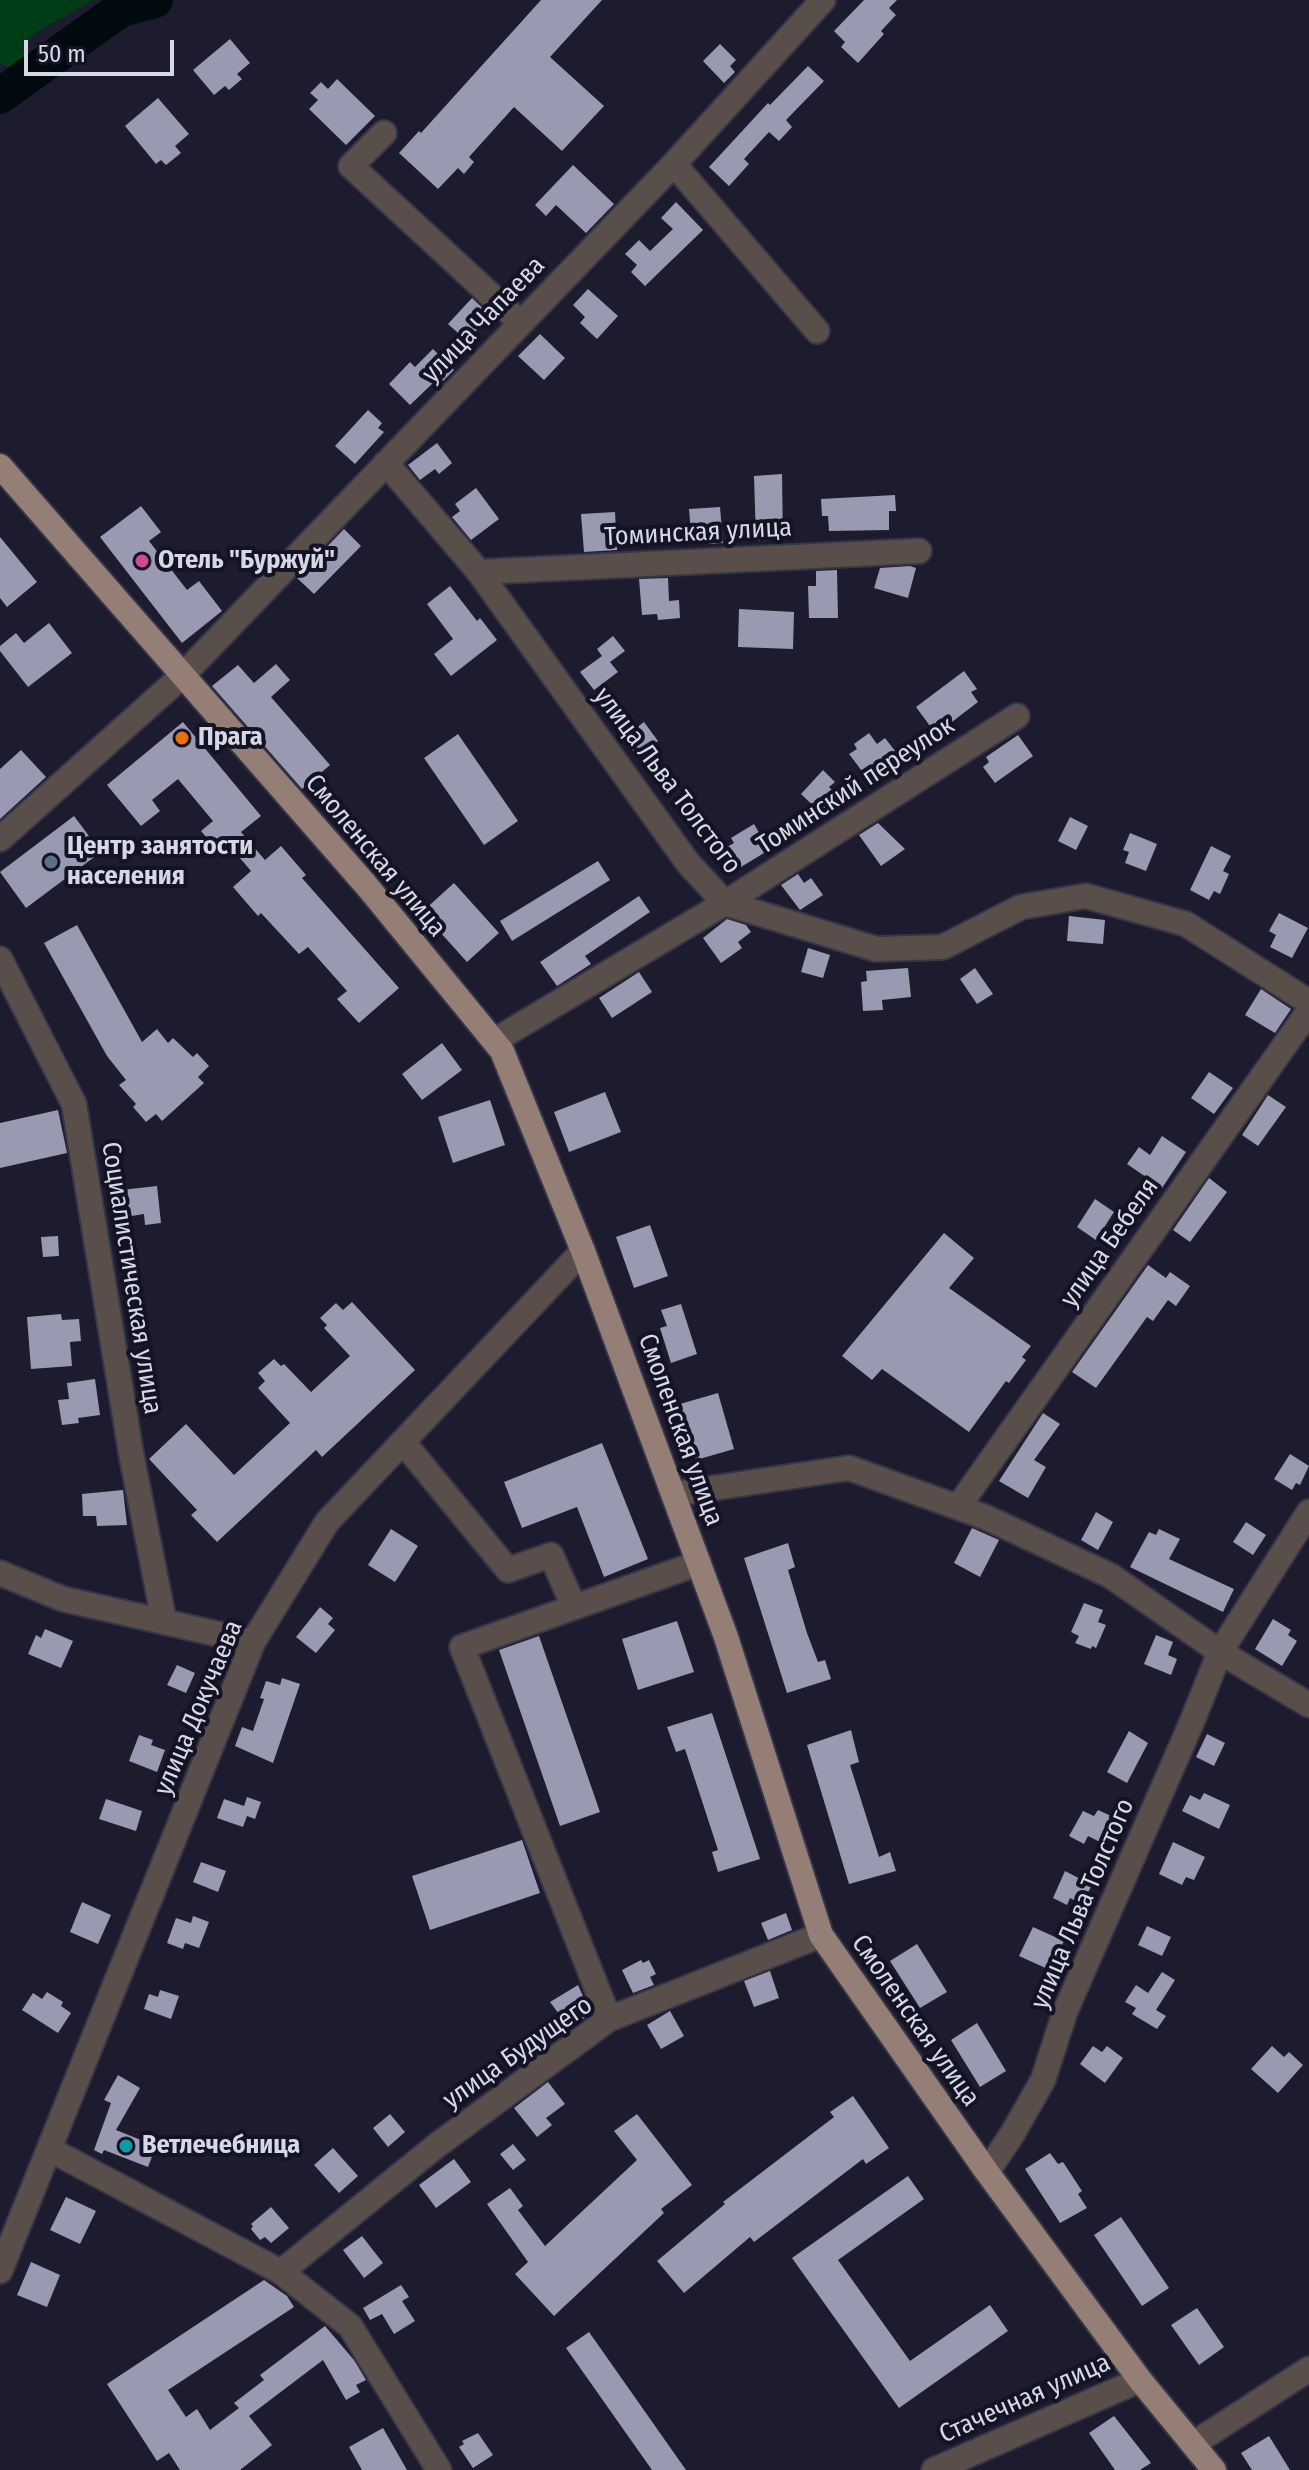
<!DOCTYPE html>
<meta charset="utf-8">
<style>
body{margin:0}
#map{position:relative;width:1309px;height:2470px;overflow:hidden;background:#1c1c2e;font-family:"Fira Sans Condensed",sans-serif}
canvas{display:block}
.scale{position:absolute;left:24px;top:40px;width:150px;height:36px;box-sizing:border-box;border:4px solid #d7d8e5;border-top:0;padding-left:10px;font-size:24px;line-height:28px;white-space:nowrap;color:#d7d8e5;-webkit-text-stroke:6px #131324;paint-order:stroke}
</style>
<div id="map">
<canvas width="1309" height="2470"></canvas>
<div class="scale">50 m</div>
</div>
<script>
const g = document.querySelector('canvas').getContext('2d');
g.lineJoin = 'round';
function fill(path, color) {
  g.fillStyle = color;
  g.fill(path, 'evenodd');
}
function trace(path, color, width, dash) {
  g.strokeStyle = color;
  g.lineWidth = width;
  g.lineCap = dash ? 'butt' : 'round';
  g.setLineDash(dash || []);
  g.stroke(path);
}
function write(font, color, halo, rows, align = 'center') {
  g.font = font + ' "Fira Sans Condensed",sans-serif';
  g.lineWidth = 8;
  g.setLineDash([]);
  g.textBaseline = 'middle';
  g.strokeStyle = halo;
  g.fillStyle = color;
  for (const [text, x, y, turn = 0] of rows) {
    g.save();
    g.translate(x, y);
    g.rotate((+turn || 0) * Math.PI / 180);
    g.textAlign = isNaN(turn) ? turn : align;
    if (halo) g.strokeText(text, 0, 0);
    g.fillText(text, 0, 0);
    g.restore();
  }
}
fill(new Path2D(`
 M0,0h93l-64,37 -5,23 -15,7 -9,-3z`), '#003c16');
trace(new Path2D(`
 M0,96l121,-87 34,-9`), '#010a0e', 36);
fill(new Path2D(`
 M541,0h61l-52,57 54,49 -42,45 -48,-44 -45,50 5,5 -10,12 -6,-6 -20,21 -39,-36 20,-22 2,2z
 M864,0h33l-8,8 7,7 -15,16 3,3 -26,29 -17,-16 4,-5 -11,-11z
 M230,39l20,24 -13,11 5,5 -13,11 -4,-4 -11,9 -21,-25z
 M720,44l16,16 -6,6 5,6 -11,11 -21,-22z
 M808,66l16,15 -38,39 6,7 -13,14 -10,-9 -25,27 5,5 -20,22 -20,-19 59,-64 2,2z
 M337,79l38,37 -29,29 -37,-36 9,-9 -8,-7 11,-11 7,7z
 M158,98l31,36 -14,12 6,7 -15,12 -5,-5 -5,4 -31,-38z
 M573,165l41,39 -28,29 -30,-28 -10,11 -11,-11z
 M676,202l27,28 -58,56 -14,-14 6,-7 -12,-11 14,-14 11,11 23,-22 -12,-11z
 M588,289l30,27 -21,23 -17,-16 5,-6 -12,-12z
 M472,298l18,17 -23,26 -19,-17z
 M540,334l25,24 -21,22 -26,-24z
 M433,349l21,21 -17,17 -4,-4 -23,22 -21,-21 21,-22 5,5z
 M368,410l14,13 -4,5 6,4 -29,32 -20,-18z
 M437,443l15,20 -13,11 -4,-5 -15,11 -12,-15z
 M782,474l1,65 -27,2 -2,-65z
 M476,488l23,31 -28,21 -19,-23 8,-6 -5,-7z
 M895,495l1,16h-7v19l-60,1 -1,-15h-6l-1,-17z
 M141,506l20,26 -12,9 38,49 12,-9 23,30 -40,32 -82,-106z
 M720,507l3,36 -17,1 -1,-12 -14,1 -2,-24z
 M615,512l2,38 -33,2 -3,-38z
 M344,529l17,17 -47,48 -17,-16z
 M0,537l37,45 -30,25 -7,-9z
 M910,566l6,2 -8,30 -34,-10 6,-20z
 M837,570l1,48h-29l-1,-32h8v-15z
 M668,578l1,23 10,-1 1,18 -22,2 -1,-6 -15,1 -3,-36z
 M450,586l27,35 3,-3 17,22 -46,36 -17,-22 19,-15 -26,-35z
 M739,609l55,3 -1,37 -55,-2z
 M49,623l23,30 -44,34 -28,-36v-5l16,-13 8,10z
 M613,636l12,15 -15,11 8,10 -24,18 -14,-18 22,-16 -5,-7z
 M276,664l14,16 -19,17 59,68 -28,24 -90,-103 26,-21 16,18z
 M964,671l13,18 -6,3 7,10 -38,29 -5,-8 -5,3 -14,-19z
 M183,722l78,94 -20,16 24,28 16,-14 25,29 -4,3 97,110 -40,35 -22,-24 10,-8 -39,-44 -9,7 -38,-41 -3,3 -25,-29 18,-16 -23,-27 -10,7 -17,-20 12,-10 -35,-42 -26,21 8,11 -19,15 -34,-41z
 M644,722l14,19 -21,15 -14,-18z
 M869,733l8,11 8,-6 14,18 -31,23 -19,-25 8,-5 -3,-5z
 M458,734l60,87 -34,24 -60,-87z
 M1018,735l15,21 -38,27 -12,-16 6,-5 -3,-5z
 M21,750l25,27 -46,42v-50z
 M823,770l12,12 -6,5 12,12 -17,17 -23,-22z
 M74,816l27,36 -75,56 -26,-36z
 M1070,817l18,9 -12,24 -18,-9z
 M878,823l27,26 -24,17 -22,-31z
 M754,824l15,26 -38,23 -13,-21 16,-9 -3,-5z
 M1130,833l27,11 -11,27 -21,-8 4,-11 -6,-2z
 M1211,846l20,10 -8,15 6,3 -9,20 -6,-3 -5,9 -19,-10z
 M598,861l12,19 -98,61 -12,-20z
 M798,874l6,9 7,-5 12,17 -23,15 -19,-25z
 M454,883l45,50 -32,29 -45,-50z
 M639,896l11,16 -65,44 6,8 -34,22 -17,-24z
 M1279,913l29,15 -16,30 -22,-11 6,-12 -7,-4z
 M1069,916l36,4 -2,24 -36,-3z
 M727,919l19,6 5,7 -13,10 4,6 -21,15 -18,-25z
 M77,925l65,117 15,-13 11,14 5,-5 20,19 4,-4 12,13 -11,11 6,6 -42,38 -6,-7 -10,8 -13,-15 3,-3 -17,-19 7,-5 -19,-24 -63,-113z
 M808,948l22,7 -7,23 -22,-6z
 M908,968l3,29 -29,3 1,10 -20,1 -2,-29 6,-1 -1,-10z
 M975,968l18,26 -16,10 -17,-25z
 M639,972l13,20 -40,26 -13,-20z
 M1261,989l30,20 -16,24 -30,-18z
 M442,1043l20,27 -40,30 -20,-26z
 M1209,1072l24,16 -19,26 -23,-16z
 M605,1092l16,40 -52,20 -15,-40z
 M1268,1095l18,12 -28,39 -16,-11z
 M490,1100l15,45 -52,18 -15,-46z
 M58,1110l9,43 -67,15v-45z
 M1162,1136l24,16 -24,36 -35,-24 12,-17 11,8z
 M1209,1178l18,14 -37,50 -17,-12z
 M157,1186l4,37 -16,2 -1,-11 -19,3 -4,-27z
 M1095,1199l19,13 -18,28 -19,-13z
 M650,1225l18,51 -34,12 -18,-51z
 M944,1233l30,25 -25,30 82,58 -9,11 4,3 -17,23 -3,-2 -37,51 -87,-63 -10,11 -30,-24z
 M58,1236l1,20 -16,1 -2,-20z
 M1148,1265l18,13 4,-6 20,14 -14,20 -8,-6 -15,21 -6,-4 -51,71 -24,-16z
 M352,1302l63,68 -93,87 -6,-7 -99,92 -26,-27 6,-5 -48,-51 37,-35 48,51 56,-52 -32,-35 7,-7 -7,-8 16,-14 7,7 3,-2 27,28 39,-36 -26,-28 3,-3 -7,-7 16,-15 7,7z
 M681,1304l16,50 -26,9 -11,-35 7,-2 -6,-16z
 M61,1314l1,6 17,-1 2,22 -11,1 2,24 -41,3 -4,-52z
 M95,1379l5,36 -22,3 1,5 -17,2 -4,-25 11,-1 -2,-16z
 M718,1393l16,56 -38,11 -16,-56z
 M1043,1413l17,11 -26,36 12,7 -18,31 -29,-17z
 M602,1443l46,116 -44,18 -27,-70 -55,21 -18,-46z
 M1290,1454l19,12 -9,19 -4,-2 -4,7 -18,-11z
 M123,1490l4,35 -30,1 -1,-10h-13l-1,-22z
 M1096,1512l17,10 -15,28 -17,-10z
 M1246,1522l20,13 -13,20 -20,-13z
 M972,1528l27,12 -19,37 -26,-14z
 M391,1529l27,17 -23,36 -27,-17z
 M1159,1529l21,10 -11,20 65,30 -11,23 -93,-45 19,-35 7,3z
 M788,1543l7,24 -7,3 19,63 11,29 7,-2 6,19 -44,14 -43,-135z
 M1084,1603l19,7 -5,12 8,3 -10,23 -4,-2 -1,3 -16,-6 4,-7 -8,-4z
 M320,1607l13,11 -5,6 7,6 -19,23 -20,-16z
 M1273,1619l18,11 -3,5 9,6 -15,25 -27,-17z
 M677,1621l17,51 -56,18 -16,-51z
 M45,1629l28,12 -12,27 -33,-14 8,-19 5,3z
 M1156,1635l17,7 -5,13 9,4 -6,16 -27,-11z
 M539,1636l61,176 -40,14 -61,-176z
 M177,1665l18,8 -9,20 -19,-8z
 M282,1678l18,6 -27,79 -38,-17 7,-19 11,4 11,-32 -4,-1 6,-17 14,4z
 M712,1713l48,146 -42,13 -6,-20 6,-2 -33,-101 -9,3 -9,-25z
 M851,1730l8,32 -9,3 29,92 11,-5 6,19 -47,13 -42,-139z
 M1129,1731l19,12 -21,40 -20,-11z
 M1207,1734l18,9 -11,23 -18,-9z
 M139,1735l14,5 -2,5 14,5 -8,22 -28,-11z
 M1204,1793l26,12 -11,24 -37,-18 8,-16 10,5z
 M247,1797l14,5 -6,17 -8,-3 -4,11 -26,-9 7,-19 20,7z
 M106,1799l36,12 -6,20 -37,-12z
 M1098,1810l22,10 -14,25 -18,-9 -4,8 -15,-8 14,-25 11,5z
 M522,1840l18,53 -110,37 -18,-54z
 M1173,1842l32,15 -11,23 -8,-3 -4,8 -23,-11z
 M201,1862l25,9 -8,21 -25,-10z
 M1065,1871l27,14 -10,19 -12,-6 -3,7 -14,-7z
 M82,1902l29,13 -13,29 -28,-12z
 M786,1913l6,17 -24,10 -7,-17z
 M193,1916l16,6 -10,26 -14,-5 -2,6 -16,-6 9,-25 15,5z
 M1147,1926l24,11 -9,19 -24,-11z
 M1033,1927l31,14 -14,29 -31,-14z
 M917,1944l30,48 -27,16 -30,-47z
 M641,1960l2,3 6,-3 7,14 -6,3 4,8 -21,8 -11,-23z
 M770,1971l9,27 -25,9 -10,-26z
 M1162,1972l13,8 -19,30 10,6 -9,13 -25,-15 4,-6 -11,-6 11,-17 12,8z
 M578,1985l13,29 -16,10 -7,-10 -6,4 -12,-16z
 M160,1990l19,6 -8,23 -27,-10 5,-15 9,3z
 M47,1992l16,10 -2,4 10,7 -13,20 -36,-23 11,-17 9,6z
 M670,2011l14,25 -23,13 -14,-24z
 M977,2023l29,48 -26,16 -29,-47z
 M1093,2046l9,6 5,-6 16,12 -18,25 -25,-19z
 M1272,2046l12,11 5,-5 14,13 -25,28 -27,-24z
 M118,2075l22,13 -24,42 40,16 -8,21 -44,-17 -2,4 -8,-4 17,-47 -7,-3z
 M548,2082l17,22 -19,14 6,7 -15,12 -23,-29z
 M853,2096l36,52 -23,16 -3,-5 -109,83 -4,-5 -66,56 -27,-32 68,-57 -2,-2 111,-85 -4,-5z
 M390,2114l15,18 -17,15 -15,-19z
 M637,2114l55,71 -31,24 3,4 -110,103 -39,-42 13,-12 -41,-58 23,-16 13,18 -5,4 27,36 92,-86 -23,-29z
 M513,2144l13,16 -13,10 -13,-16z
 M333,2148l25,28 -19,17 -25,-28z
 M1050,2153l8,11 5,-2 19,29 -4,3 9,14 -27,15 -35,-54z
 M454,2159l17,23 -35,26 -17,-23z
 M908,2176l16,23 -86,61 72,101 80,-56 18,26 -109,77 -107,-150z
 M66,2197l30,14 -16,33 -30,-14z
 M271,2207l18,21 -18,15 -6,-6 -5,3 -9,-11 2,-3 -2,-2z
 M1121,2217l48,71 -27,18 -48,-71z
 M362,2236l21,27 -19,15 -21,-28z
 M31,2262l29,13 -13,32 -30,-12z
 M264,2280l23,16 7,11 -126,83 18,27 11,-8 13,21 29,-22 -5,-5 30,-23 -4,-5 65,-49 29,34 12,20 -10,5 4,7 -14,8 -23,-40 -74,56 23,29 -32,25h-60l-11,-17 -12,8 -50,-77z
 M401,2285l8,12 -7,4 13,20 -21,13 -12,-20 -12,6 -7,-12z
 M1197,2308l27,39 -25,18 -28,-40z
 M589,2332l97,138h-34l-86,-122z
 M1114,2416l37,47 -11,7h-25l-26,-37z
 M383,2428l24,42h-45l-13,-23z
 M478,2433l15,22 -20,13 -14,-21 5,-3 -2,-3z
 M1269,2436l21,34h-38l-11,-17z`), '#9999b1');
const minor = new Path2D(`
 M384,133l-33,33 170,157
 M674,164l143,167
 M386,463l93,109 209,291 37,40 151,46 67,-2 78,-40 65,-11 100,28 123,78
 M479,572l440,-21
 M0,839l182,-163 492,-512 149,-164
 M0,959l74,145 57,349 33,168
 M494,1041l231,-138 292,-187
 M403,1442l105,128 43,-15 23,52
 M673,1494l176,-26 136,49 126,59 109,76 89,53
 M958,1507l351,-496
 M0,1573l63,26 190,43
 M609,2019l-147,-372 237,-84
 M49,2149l232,123 69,54 89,144
 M987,2172l26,-39 30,-53 22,-68 126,-288 29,-72 89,-140
 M0,2271l253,-629 74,-120 256,-271
 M281,2272l155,-126 173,-127 212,-84
 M1193,2444l116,-75
 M934,2470l206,-90`);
const major = new Path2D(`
 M0,466l366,419 136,166 81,200 143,386 95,298 166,237 153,208 74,90`);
trace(minor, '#363648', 28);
trace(major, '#363648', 28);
trace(minor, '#594e4a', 24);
trace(major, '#947e76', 24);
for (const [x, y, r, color] of [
 [142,561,8,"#d1479c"],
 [182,738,8,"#e8710a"],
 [51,862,8,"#5c6f8a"],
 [126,2146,8,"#0f9aa8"]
]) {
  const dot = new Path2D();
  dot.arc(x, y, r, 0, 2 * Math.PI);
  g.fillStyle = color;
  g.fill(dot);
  trace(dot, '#131324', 3);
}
write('26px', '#d7d8e5', '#131324', [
 ["улица Чапаева",484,320,-46],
 ["Томинская улица",698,533,-3],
 ["улица Льва Толстого",667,781,53],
 ["Томинский переулок",856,786,-33],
 ["Смоленская улица",375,856,50],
 ["улица Бебеля",1110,1243,-55],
 ["Социалистическая улица",131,1278,81],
 ["Смоленская улица",680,1430,70],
 ["улица Докучаева",199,1708,-67],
 ["улица Льва Толстого",1083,1904,-67],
 ["Смоленская улица",915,2021,55],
 ["улица Будущего",518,2053,-35],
 ["Стачечная улица",1025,2399,-24]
]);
write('bold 26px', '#d7d8e5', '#131324', [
 ["Отель \"Буржуй\"",158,561],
 ["Прага",198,738],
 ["Центр занятости",67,847],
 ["населения",67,877],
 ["Ветлечебница",142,2146]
], 'left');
</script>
